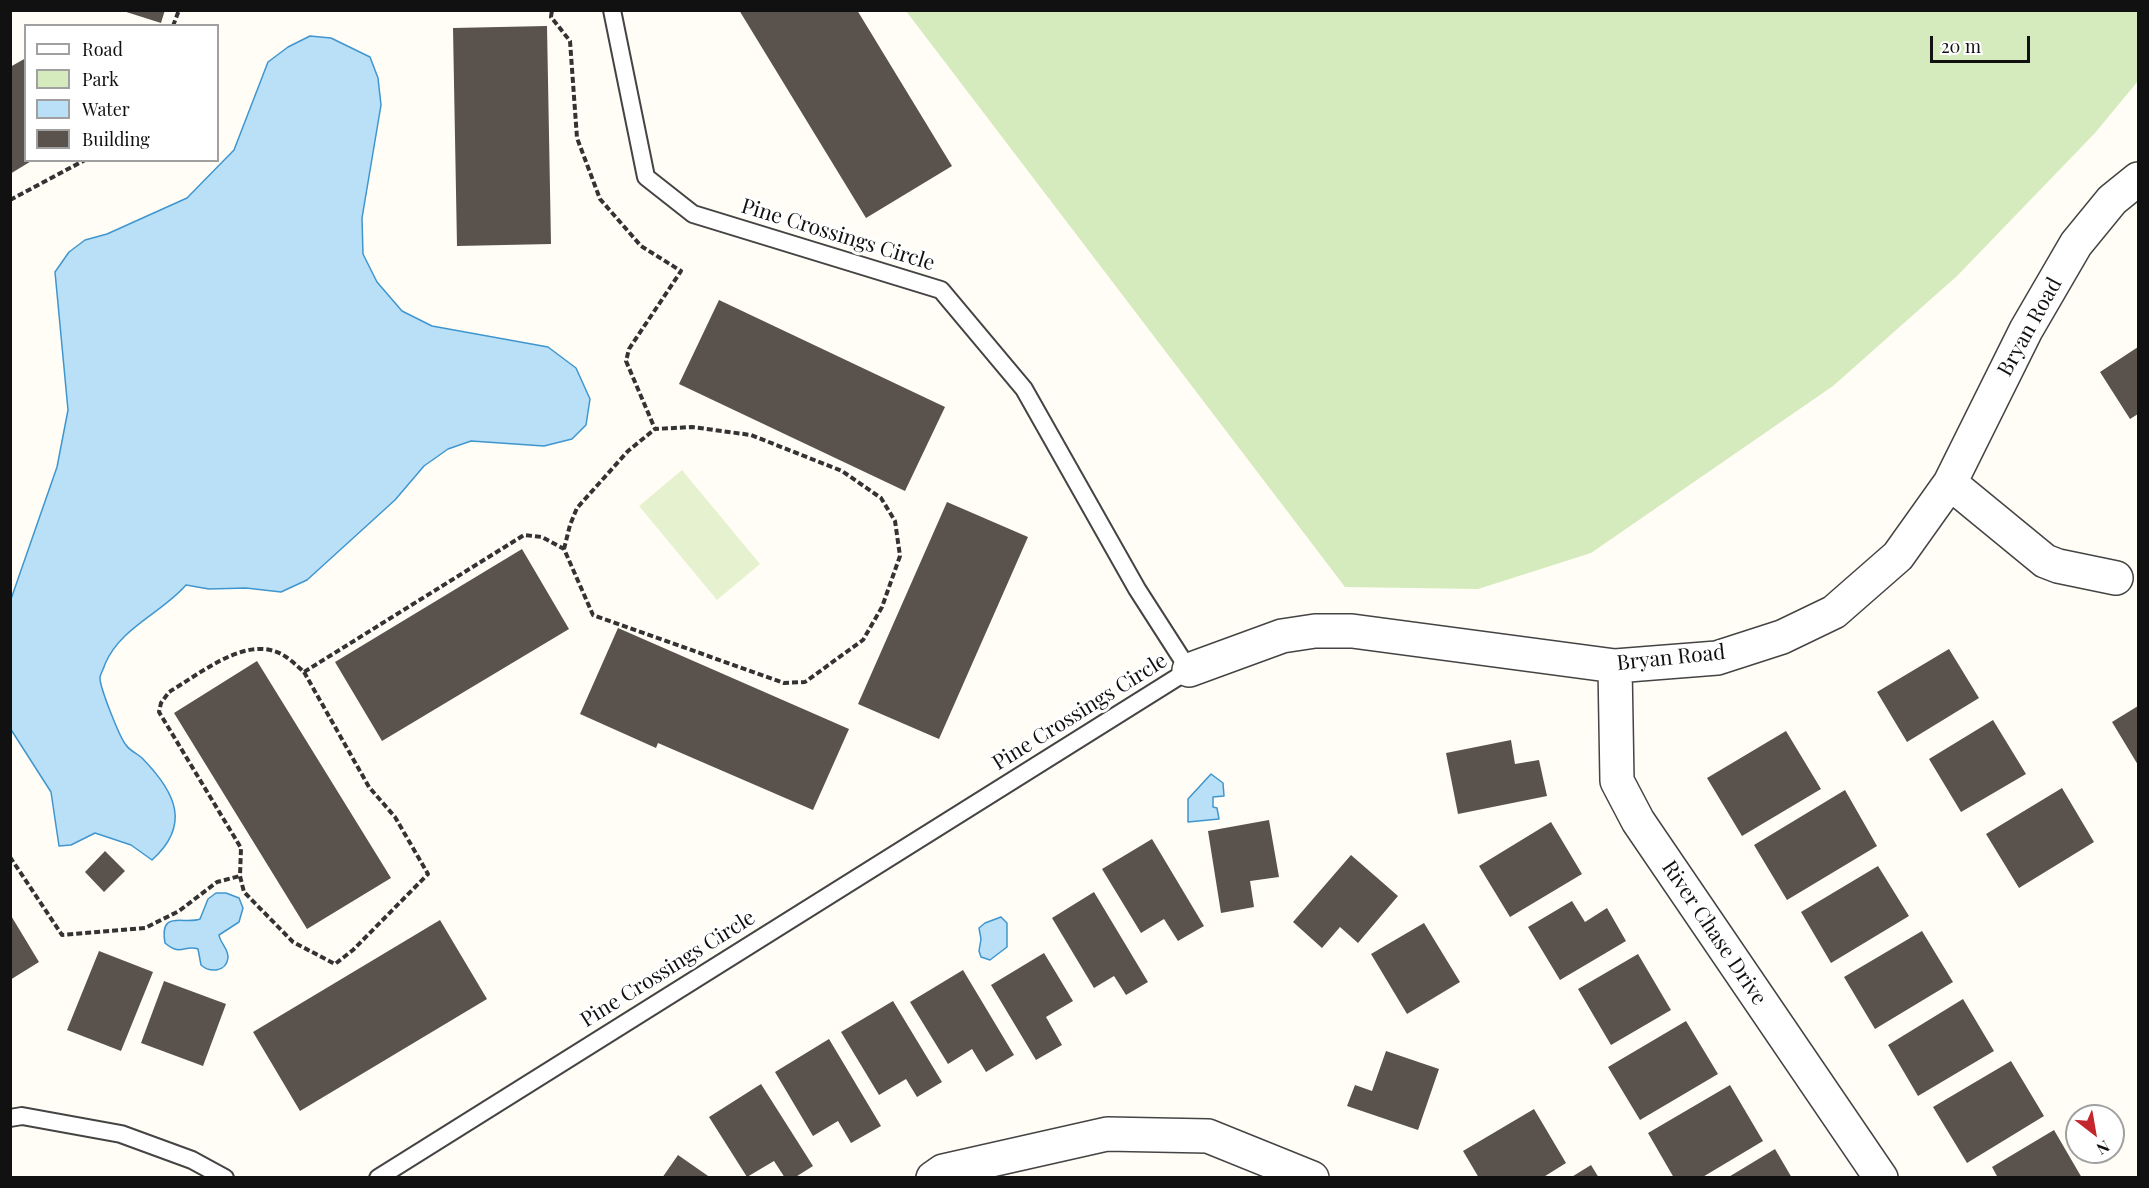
<!DOCTYPE html>
<style>
body{margin:0}
#map{position:relative;width:2149px;height:1188px;overflow:hidden;background:#fffdf5;font-family:"Playfair Display",serif}
canvas{display:block}
.frame{position:absolute;inset:0;border:12px solid #111;pointer-events:none}
.legend{position:absolute;left:24px;top:24px;width:195px;height:138px;box-sizing:border-box;background:#fff;border:2px solid #a0a0a0;margin:0;padding:8px 10px;list-style:none;font-size:18px;color:#111}
.legend li{display:flex;align-items:center;gap:12px;height:30px}
.legend b{width:30px;border:2px solid #a0a0a0}
.north{position:absolute;left:2065px;top:1104px;width:60px;height:60px;box-sizing:border-box;background:#fff;border:2px solid #a0a0a0;border-radius:50%;rotate:149deg;font-size:16px;font-weight:700;line-height:24px;text-align:center;color:#111}
.north::after{content:'';display:block;margin:auto;width:21px;height:27px;background:#c4262e;clip-path:polygon(50% 0,100% 100%,50% 72%,0 100%)}
.scale{position:absolute;left:1930px;top:36px;width:100px;height:27px;box-sizing:border-box;border:3px solid #111;border-top:0;padding-left:8px;font-size:18px;line-height:21px;white-space:nowrap;color:#111;-webkit-text-stroke:4px #fff;paint-order:stroke}
</style>
<div id="map">
<canvas width="2149" height="1188"></canvas>
<div class="frame"></div>
<ul class="legend">
<li><b style="height:8px;background:#fff"></b>Road</li>
<li><b style="height:16px;background:#d5ebbd"></b>Park</li>
<li><b style="height:16px;background:#b9e0f7"></b>Water</li>
<li><b style="height:16px;background:#5a524d"></b>Building</li>
</ul>
<div class="north">N</div>
<div class="scale">20 m</div>
</div>
<script>
const g = document.querySelector('canvas').getContext('2d');
g.lineJoin = 'round';
function fill(path, color) {
  g.fillStyle = color;
  g.fill(path, 'evenodd');
}
function trace(path, color, width, dash) {
  g.strokeStyle = color;
  g.lineWidth = width;
  g.lineCap = dash ? 'butt' : 'round';
  g.setLineDash(dash || []);
  g.stroke(path);
}
function write(font, color, halo, rows, align = 'center') {
  g.font = font + ' "Playfair Display",serif';
  g.lineWidth = 6;
  g.setLineDash([]);
  g.textBaseline = 'middle';
  g.strokeStyle = halo;
  g.fillStyle = color;
  for (const [text, x, y, turn = 0] of rows) {
    g.save();
    g.translate(x, y);
    g.rotate((+turn || 0) * Math.PI / 180);
    g.textAlign = isNaN(turn) ? turn : align;
    if (halo) g.strokeText(text, 0, 0);
    g.fillText(text, 0, 0);
    g.restore();
  }
}
fill(new Path2D(`
 M906,11h1232v70l-43,52 -138,143 -124,110 -242,167 -113,36 -133,-2z`), '#d5ebbd');
fill(new Path2D(`
 M682,470l78,94 -43,36 -78,-94z`), '#e6f2cf');
const water = new Path2D(`
 M310,36l21,2 39,19 8,21 3,27 -19,113 1,36 14,28 25,29 30,15 116,21 28,21 14,31 -4,26 -14,14 -28,7 -73,-5 -23,8 -24,17 -29,34 -88,80 -26,12 -35,-4 -37,1 -23,-4c-24,28 -65,42 -81,79 -1,4 -4,9 -5,13 -1,9 20,61 26,68 4,6 12,9 17,14 33,34 48,66 9,101l-21,-15 -36,-12 -24,12 -12,1 -8,-54 -41,-64 1,-129 46,-132 11,-57 -13,-138 14,-20 16,-12 22,-6 80,-36 47,-48 34,-88 20,-15z
 M1211,774l12,9 1,13 -11,1v10l4,1 2,11 -31,3v-23z
 M216,893h10l13,5 4,10 -4,14 -20,13c1,8 10,14 9,23 -2,14 -18,15 -27,7l-3,-16c-13,-5 -17,8 -33,-6 -6,-34 19,-18 35,-24l8,-20z
 M1001,917l6,6v24l-17,13 -9,-3 -2,-6 2,-12 -2,-11 6,-5z`);
fill(water, '#b9e0f7');
trace(water, '#3f96cf', 1.5);
fill(new Path2D(`
 M120,10h45l-4,13z
 M739,10h118l95,156 -86,52z
 M547,26l4,218 -94,2 -4,-218z
 M26,58v102h7l-23,14v-107z
 M719,300l226,107 -40,84 -226,-107z
 M2138,347v67l-8,5 -30,-47z
 M947,502l81,35 -89,202 -81,-35z
 M522,549l47,80 -187,112 -47,-79z
 M618,628l231,101 -36,81 -155,-67 -2,5 -76,-34z
 M1949,649l30,49 -72,44 -30,-50z
 M257,661l134,217 -84,51 -133,-216z
 M2138,706v59l-26,-43z
 M1993,720l33,54 -65,38 -32,-53z
 M1786,731l35,58 -79,47 -35,-58z
 M1511,740l4,24 24,-4 8,36 -89,18 -12,-61z
 M2062,788l32,54 -75,46 -33,-54z
 M1845,790l32,56 -90,54 -33,-55z
 M1269,820l10,57 -29,4 4,26 -33,6 -13,-82z
 M1551,822l31,52 -72,43 -31,-51z
 M1152,839l52,87 -26,15 -14,-22 -23,14 -39,-64z
 M105,851l20,20 -21,21 -19,-20z
 M1351,855l47,41 -40,47 -18,-16 -18,21 -29,-26z
 M1878,866l31,50 -78,47 -30,-51z
 M1094,892l54,90 -22,13 -12,-19 -20,12 -42,-70z
 M1572,901l13,21 22,-14 19,33 -66,39 -32,-53z
 M10,914l29,48 -29,18z
 M440,920l47,79 -187,112 -47,-79z
 M1424,923l36,59 -53,32 -36,-60z
 M1922,931l31,51 -78,47 -31,-52z
 M99,951l54,21 -32,79 -54,-21z
 M1044,953l29,48 -27,16 16,28 -26,15 -45,-75z
 M1638,954l33,56 -60,35 -33,-56z
 M963,970l51,85 -28,17 -14,-23 -24,15 -38,-62z
 M164,981l62,23 -23,62 -62,-23z
 M1963,999l31,52 -76,45 -30,-51z
 M893,1001l49,81 -25,15 -11,-18 -27,16 -38,-63z
 M1686,1021l32,53 -78,46 -32,-53z
 M829,1039l52,87 -30,17 -13,-22 -25,15 -38,-64z
 M1386,1051l53,18 -21,61 -71,-24 8,-21 17,6z
 M2011,1061l33,55 -77,47 -34,-56z
 M761,1084l52,82 -19,12h-9l-11,-17 -27,16 -38,-60z
 M1730,1085l33,56 -62,37h-27l-26,-45z
 M1534,1109l32,54 -24,15h-63l-16,-27z
 M2054,1130l28,48h-84l-6,-11z
 M1775,1149l17,29h-65z
 M678,1155l33,23h-49z
 M1591,1165l8,13h-29z`), '#5a524d');
const service = new Path2D(`
 M10,1118l12,-2 99,18 71,26 33,18
 M378,1178l811,-508 -52,-81 -113,-200 -83,-99 -248,-76 -47,-37 -34,-167`);
const minor = new Path2D(`
 M1950,483l95,78 13,5 58,12
 M1615,666l2,115 21,40 243,357
 M1189,670l93,-34 33,-5h37l263,35 102,-8 65,-21 52,-25 64,-56 52,-73 76,-153 50,-86 36,-44 26,-21
 M933,1178l10,-7 164,-37 101,2 104,42`);
trace(service, '#444', 20);
trace(minor, '#444', 36);
trace(new Path2D(`
 M173,26l6,-16
 M10,200l75,-40
 M564,549l6,-24 7,-17 51,-57 27,-22
 M304,672l65,115 26,30 33,57 -75,76 -18,14 -42,-22 -49,-50 -4,-16 1,-28 -82,-136 2,-9 8,-11c29,-17 71,-52 105,-41 11,3 21,13 30,21l220,-137 18,2 22,12 29,66 191,68 21,-1 58,-42 19,-33 18,-51 -5,-35 -14,-23 -39,-27 -91,-36 -59,-8 -37,2 -29,-68 3,-12 52,-78 -40,-25 -41,-47 -23,-61 -7,-97 -19,-24 1,-7
 M10,857l52,78 83,-7 34,-17 38,-29 23,-6`), '#333', 4, [6, 3]);
trace(service, '#fff', 16);
trace(minor, '#fff', 33);
write('21px', '#111', '#fff', [
 ["Pine Crossings Circle",838,235,17],
 ["Bryan Road",2030,327,-61],
 ["Bryan Road",1671,658,-6],
 ["Pine Crossings Circle",1080,712,-32],
 ["River Chase Drive",1714,933,56],
 ["Pine Crossings Circle",668,969,-32]
]);
</script>
